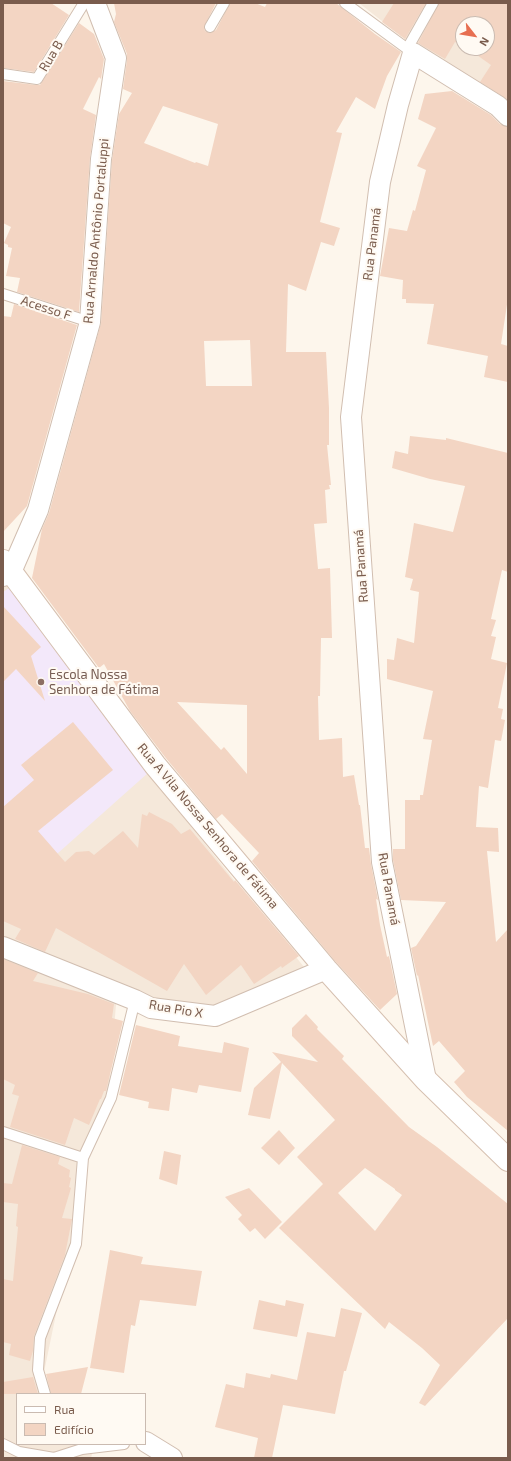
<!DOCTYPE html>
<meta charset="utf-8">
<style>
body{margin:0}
#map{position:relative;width:511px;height:1461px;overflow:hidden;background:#fdf6ec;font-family:"Exo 2",sans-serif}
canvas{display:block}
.frame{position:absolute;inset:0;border:4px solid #7a5c4d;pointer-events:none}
.legend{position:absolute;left:16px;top:1393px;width:130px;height:52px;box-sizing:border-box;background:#fffaf3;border:1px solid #cabbb1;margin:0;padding:5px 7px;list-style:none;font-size:12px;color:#7a5c4d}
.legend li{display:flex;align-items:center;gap:8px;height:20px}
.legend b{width:20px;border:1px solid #cabbb1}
.north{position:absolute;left:455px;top:16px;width:40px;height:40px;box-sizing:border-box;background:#fffaf3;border:1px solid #cabbb1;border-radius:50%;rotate:121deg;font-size:11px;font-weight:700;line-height:16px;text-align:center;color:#7a5c4d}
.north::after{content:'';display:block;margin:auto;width:14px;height:18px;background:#e76f51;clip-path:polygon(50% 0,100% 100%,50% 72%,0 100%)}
</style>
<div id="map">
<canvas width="511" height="1461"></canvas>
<div class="frame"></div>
<ul class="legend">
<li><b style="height:5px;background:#fff"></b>Rua</li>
<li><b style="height:11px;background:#f3d5c3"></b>Edifício</li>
</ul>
<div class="north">N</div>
</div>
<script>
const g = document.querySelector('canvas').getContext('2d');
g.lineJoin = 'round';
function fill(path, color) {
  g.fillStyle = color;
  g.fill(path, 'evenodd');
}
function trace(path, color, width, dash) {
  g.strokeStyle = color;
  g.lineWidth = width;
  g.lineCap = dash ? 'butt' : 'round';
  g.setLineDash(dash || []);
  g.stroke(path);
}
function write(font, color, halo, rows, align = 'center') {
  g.font = font + ' "Exo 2",sans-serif';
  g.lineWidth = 4;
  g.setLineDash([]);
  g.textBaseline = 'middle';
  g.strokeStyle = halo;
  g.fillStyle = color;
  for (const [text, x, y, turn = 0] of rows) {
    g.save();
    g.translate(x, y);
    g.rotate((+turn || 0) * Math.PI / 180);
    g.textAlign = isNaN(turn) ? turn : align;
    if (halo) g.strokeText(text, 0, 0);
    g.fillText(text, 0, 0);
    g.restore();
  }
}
fill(new Path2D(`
 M359,3h149v96l-102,-59zM463,24h24v24h-24z
 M3,579l145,194 156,194 -82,44 -62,-11 -42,-18 -10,115 -29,62 -8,83 -27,130 11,22h-38v50h75l2,3 -3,11h-88z`), '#f5e8da');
fill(new Path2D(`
 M9,588l139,185 -145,129v-310z`), '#f3e8fa');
fill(new Path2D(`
 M3,3h48l18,12 -35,57 -31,-4z
 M114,3h102l-12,24 1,4 5,2 6,-3 14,-27h25l10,4 2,-4h69l39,31 26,18 -14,24 -12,33 -19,-12 -20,35 6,1 -22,89 20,6 -6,18 -13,-4 -15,49 -18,-7 -2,68h40l3,56v37h-2l4,40h-2l1,4 -5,1 2,33 -13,1 4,45 12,-1 2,70h-11l-1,58h-2l1,44 23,-2 1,39 11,-2 5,30h1l5,43h4l2,16 7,36 -2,-1 4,26 7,32 2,-1 8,38 -17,16 -45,-49 -83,-100 7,-8 -37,-39 -6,5 -51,-62 -35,-46 -26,-47 -5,4 -67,-90 10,-49 7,-16 52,-190 11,-163 7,-46 13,-21 -9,-4 4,-29v-6l-13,-32 2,-8zM163,106l55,18 -10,42 -12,-4 -1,1 -51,-20zM250,340l2,46h-46l-2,-45zM177,702l70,3v69l-23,-27 -3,3z
 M394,3h32l-21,36 -23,-17z
 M439,3h69v97l-28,-18 11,-17 -24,-17h20v-24h-24v21l-1,1 -7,-4 -10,17 -27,-16z
 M79,23l15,11 10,25 -3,20 -2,-2 -16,32 13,6 -6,43 -11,154 -62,-20 3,-14 -14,-2 6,-28 -4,-1v-2l-4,-2 7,-16 -8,-4v-142l33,4h4z
 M452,91l39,24 9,9 8,3v171l-7,46 7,2v36l-24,-5 4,-21 -61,-12 7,-40 -28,-1v-4h-4l1,-19 -23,-4 9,-48 18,3 6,-21 2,1 11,-41 -9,-4 19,-38 -18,-9 7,-25z
 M14,304l63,21 -50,181 -24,26v-216l8,1z
 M410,436l36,4v-2l62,15v119l-6,-2 -11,49 5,1 -5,16 5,1 -5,22 16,4 -9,45 5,1 -2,10 4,1 -4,21 -6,-1 -7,48 -9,-2 -3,41 22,1 1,24 -12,-1 9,91 12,-13v202l-41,-34 -13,-15 11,-11 -26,-30 -6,5 -15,-71 -1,1 -6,-28 5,-2 30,-44 -45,-2 -8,-40v-11h12v-49h15v-5h3l9,-55 -9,-1 10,-48 -46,-12v-20l7,1 3,-22 17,5 5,-51 -9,-2 3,-11 -8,-2 9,-54 39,9 12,-46 -35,-7 -38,-11 3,-17 13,3z
 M3,606l38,41 -10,9 14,45 -29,-32 -13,13z
 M73,722l40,48 -75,61 27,31 11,-10 13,-1 5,4 29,-24 15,17 4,-34 5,2 2,-4 23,12 9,10 9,-5 44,53 1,-2 64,76 -17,12 -1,-2 -27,18 -13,-19 -35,30 -22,-31 -17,27 -111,-63 -11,24 -30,-13 6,-10 -18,-8v-114l31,-27 -13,-15z
 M3,959l35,14 -5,8 55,13 26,10 -2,14 11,3 -17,70h-2l-3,8h-1l-11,26 -15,-7 -9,27 -55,-18 9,-31 -7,-2 3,-9 -12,-6z
 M306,1014l12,13 -1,2 27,27 -2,3 67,68 28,20 71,57v114l-83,88 -6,-3 21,-38 -18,-17 -33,-26 -4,7 -106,-101 44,-44 -26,-27 38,-37 -53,-57 -12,56 -22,-4 6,-27 27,-26 -9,-10 46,10 -26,-26v-8zM365,1168l30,21v1l7,5 -27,36 -37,-38z
 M136,1025l44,11 -2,10 44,7 2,-11 25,6 -8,44 -42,-7 -2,8 -25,-5 -3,23 -21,-3 1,-6 -30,-7z
 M279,1130l16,18 -16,17 -18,-17z
 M22,1145l38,12 -2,7 12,6 -1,7 2,1 -2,9 2,1 -9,30 10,1 -7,36 -31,81 -1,15 -3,10 -21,-6 2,-11 -8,-2v-63l10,2 5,-54 -2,-1 2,-22 -15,-2v-19l9,1z
 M164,1151l17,4 -4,30 -18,-6z
 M249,1188l33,34 -17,17 -10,-11 -5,4 -12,-13 4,-4 -17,-18z
 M110,1250l33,7 -2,7 61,7 -6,35 -56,-6 -5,26 -4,-1 -7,48 -34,-5z
 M259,1300l26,6 1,-6 18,4 -7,33 -44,-8z
 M341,1308l21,5 -16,58h-2l-9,43 -52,-9 -11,53h-18l4,-20 -43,-11 11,-43 18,4 2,-15 24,5 1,-4 26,6 10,-48 28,5z
 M88,1367l-7,27h-30l-5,-20z
 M33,1377l5,17h-35v-12z`), '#f3d5c3');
const lane = new Path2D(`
 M345,3l68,50
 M210,27l14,-24
 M407,49l26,-46
 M3,74l34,5 47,-76
 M3,294l87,28
 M3,1132l80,26
 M45,1394l-7,-24 2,-32 36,-94 7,-86 28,-60 24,-98
 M3,1444l16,8 35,6 28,-9 42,-5`);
const street = new Path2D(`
 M3,576l8,-4 27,-62 52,-188 11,-163 15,-101 -21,-55
 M3,947l132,53 16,8 64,8 111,-47
 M426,1080l-44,-218 -31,-445 29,-235 18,-77 15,-52 85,53 10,10
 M146,1442l26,16`);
const secondary = new Path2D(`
 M3,561l152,204 171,204 100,111 82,80`);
trace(lane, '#d1beb0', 12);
trace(street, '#d1beb0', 22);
trace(secondary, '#d6c0b0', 24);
trace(lane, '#fff', 10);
trace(street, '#fff', 20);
trace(secondary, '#fff', 22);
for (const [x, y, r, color] of [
 [41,682,4,"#8d6e63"]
]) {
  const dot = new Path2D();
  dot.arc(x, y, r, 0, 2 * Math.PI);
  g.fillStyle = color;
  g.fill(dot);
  trace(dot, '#fffaf3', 1.5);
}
write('13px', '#7a5c4d', '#fffaf3', [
 ["Rua B",51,56,-59],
 ["Rua Arnaldo Antônio Portaluppi",96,231,-85],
 ["Rua Panamá",372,244,-83],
 ["Acesso F",46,308,18],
 ["Rua Panamá",361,566,-94],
 ["Rua A Vila Nossa Senhora de Fátima",208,826,50],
 ["Rua Panamá",389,889,80],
 ["Rua Pio X",176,1009,10]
]);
write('13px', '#785e54', '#fffaf3', [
 ["Escola Nossa",49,675],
 ["Senhora de Fátima",49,690]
], 'left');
</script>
